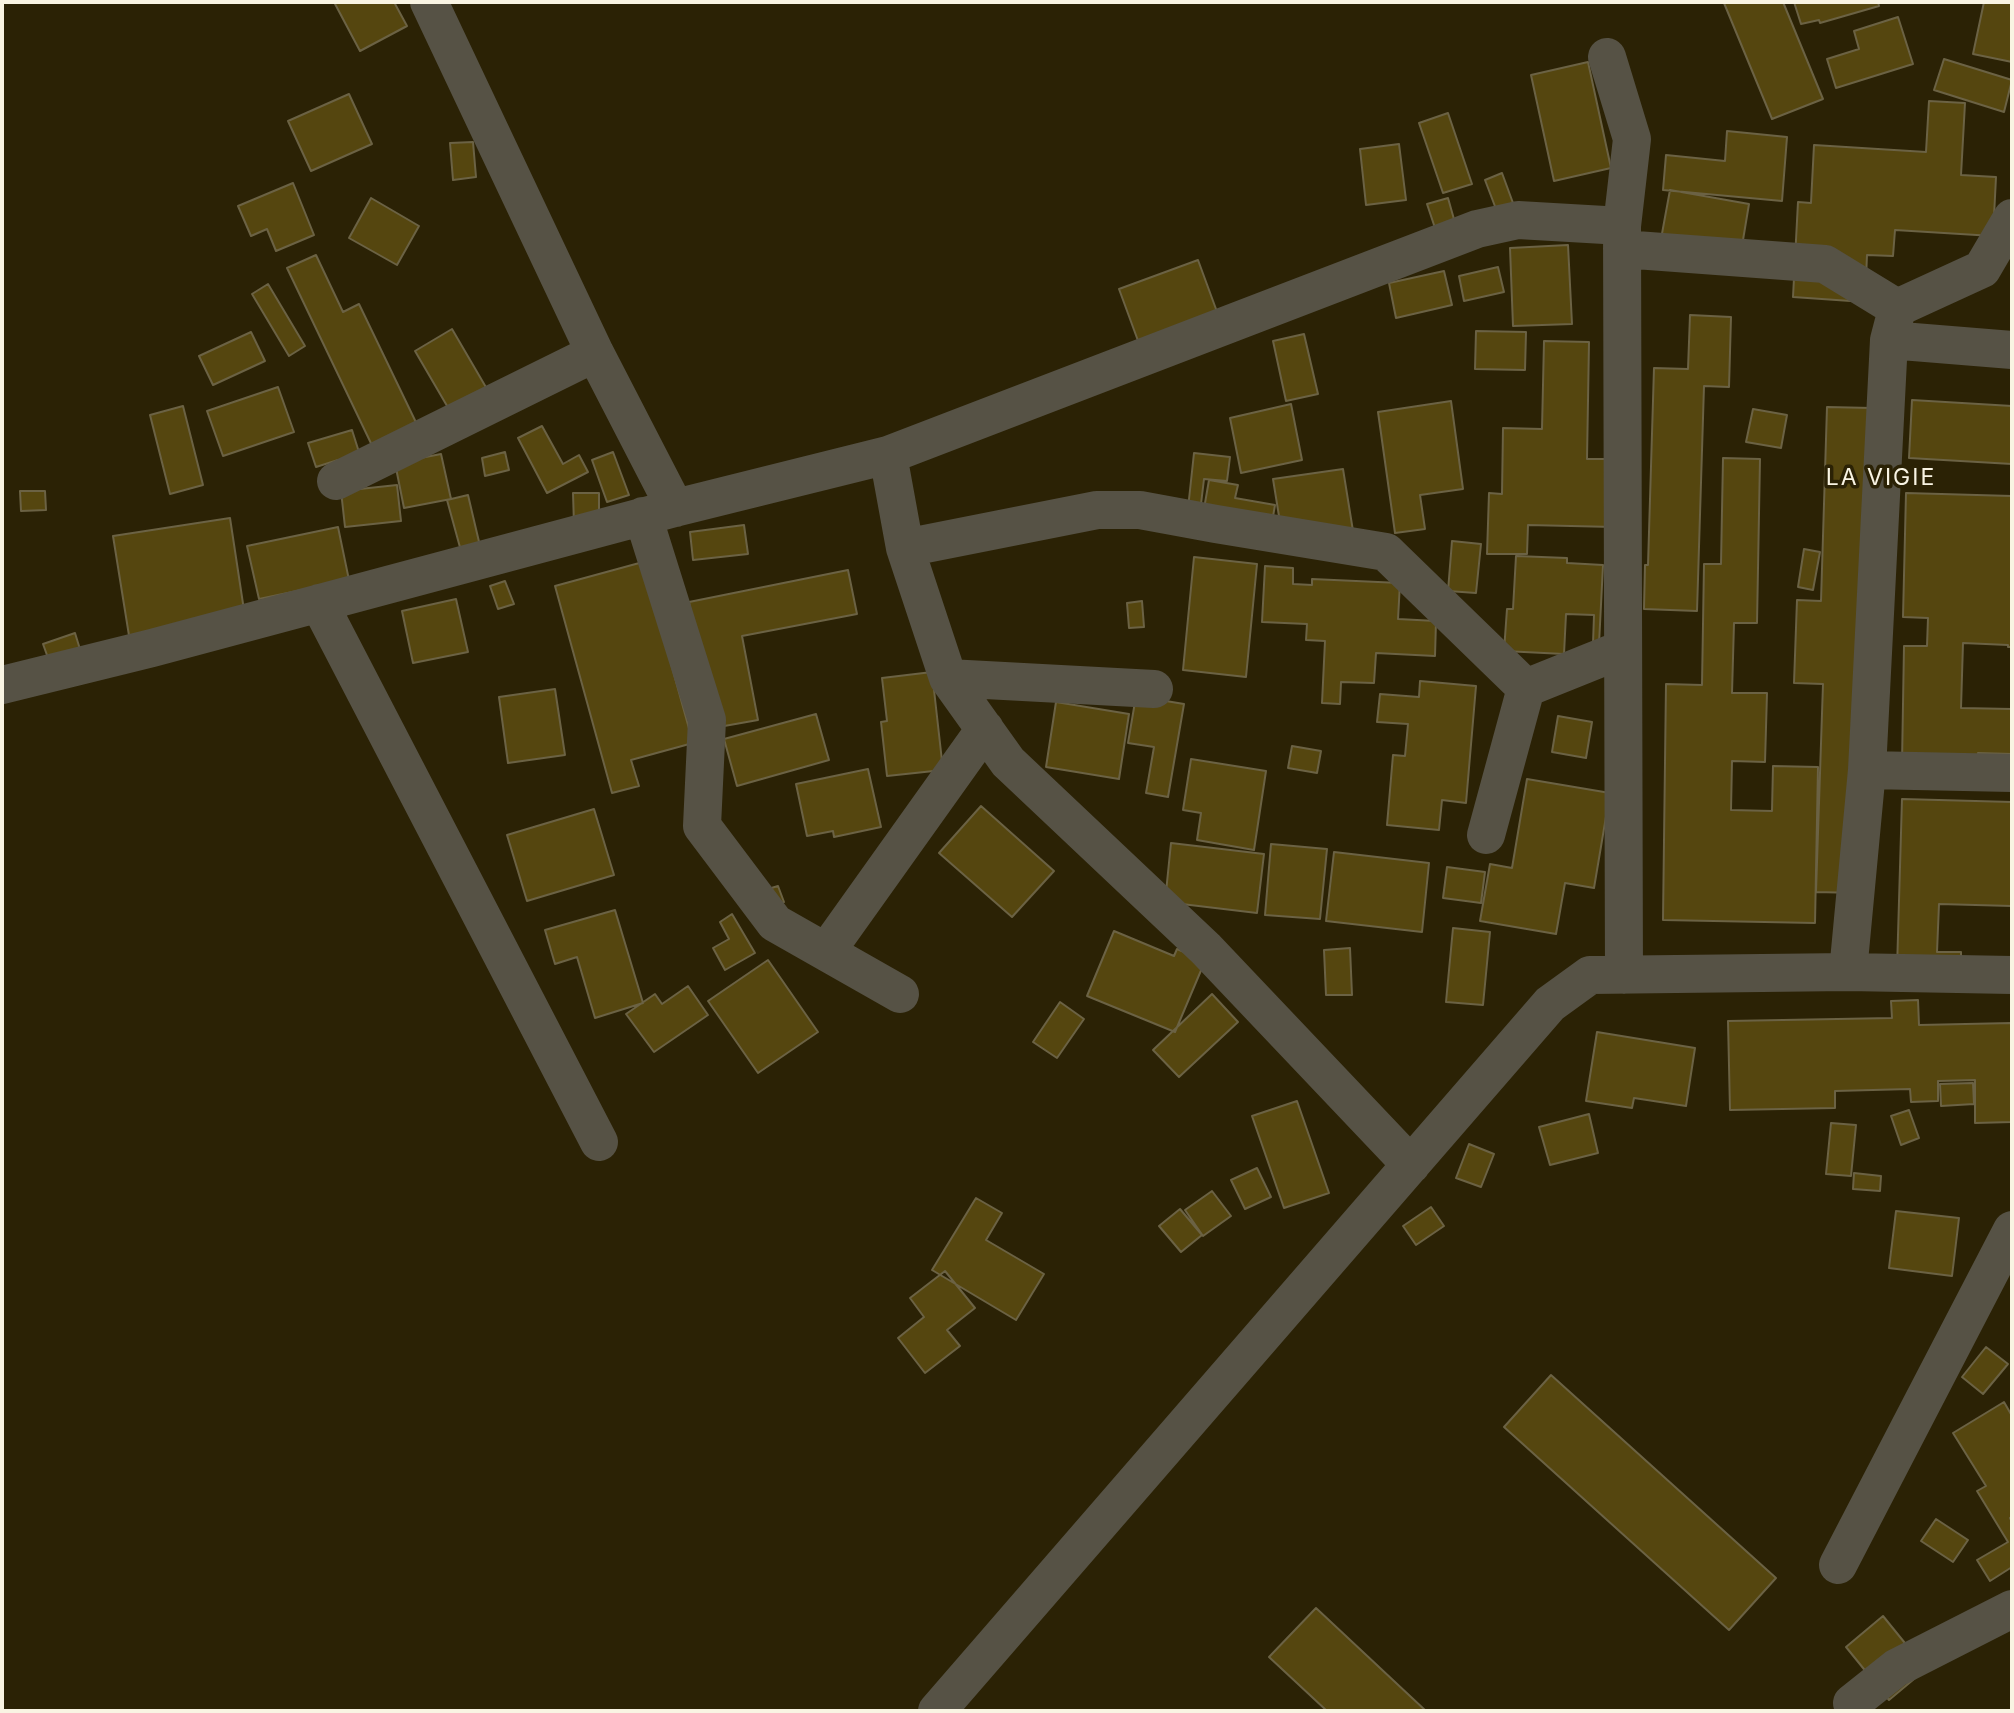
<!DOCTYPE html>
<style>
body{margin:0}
#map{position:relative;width:2014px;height:1713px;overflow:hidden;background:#2b2205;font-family:Inter,sans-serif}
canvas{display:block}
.frame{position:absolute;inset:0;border:4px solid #f9f4e3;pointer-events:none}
</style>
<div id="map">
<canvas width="2014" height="1713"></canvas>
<div class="frame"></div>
</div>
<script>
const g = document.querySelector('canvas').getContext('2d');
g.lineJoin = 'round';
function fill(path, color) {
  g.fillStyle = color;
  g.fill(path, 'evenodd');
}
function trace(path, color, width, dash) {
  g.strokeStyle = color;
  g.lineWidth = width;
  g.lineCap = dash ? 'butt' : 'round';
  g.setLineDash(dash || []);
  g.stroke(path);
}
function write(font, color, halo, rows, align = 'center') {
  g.font = font + ' Inter,sans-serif';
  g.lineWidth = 7;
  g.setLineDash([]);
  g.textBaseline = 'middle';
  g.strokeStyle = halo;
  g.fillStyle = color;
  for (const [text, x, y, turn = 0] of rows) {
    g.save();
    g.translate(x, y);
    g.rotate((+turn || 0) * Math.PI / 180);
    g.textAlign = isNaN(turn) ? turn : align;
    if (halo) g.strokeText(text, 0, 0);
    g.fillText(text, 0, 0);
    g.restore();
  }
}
const building = new Path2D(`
 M334,2h60l13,24 -47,25z
 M1727,2h56l40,97 -51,20 -48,-116z
 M1794,2h84l1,4 -59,17 -1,-3 -18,4z
 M1984,2h28v60l-39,-8z
 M1898,17l15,47 -77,24 -9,-29 32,-10 -5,-18z
 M1944,59l68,21 -8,32 -70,-22z
 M1588,62l23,106 -57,13 -23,-106z
 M349,94l23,50 -61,27 -23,-50z
 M1929,101l36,2 -4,72 35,2 -3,59 -98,-6 -2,26 -26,-1 -2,47 -72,-5 5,-95 13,1 3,-58 112,7z
 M1448,113l24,71 -29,9 -24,-70z
 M1727,131l60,6 -5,64 -119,-11 3,-35 59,6z
 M473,142l3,35 -23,3 -3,-37z
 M1399,144l7,56 -40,5 -6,-56z
 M1502,173l11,30 -17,6 -11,-29z
 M293,183l21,52 -38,16 -9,-22 -16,7 -13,-30z
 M1670,190l79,14 -8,48 -80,-13z
 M371,198l48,28 -22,39 -48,-27z
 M1448,198l11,39 -19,6 -13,-39z
 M1568,245l4,79 -59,2 -3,-78z
 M316,255l27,57 16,-8 65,135 -45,21 -92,-192z
 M1198,260l29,79 -79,29 -29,-79z
 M1498,267l6,25 -40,9 -5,-25z
 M1444,271l8,34 -56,13 -7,-35z
 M268,284l37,62 -16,10 -37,-62z
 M1690,315l41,2 -2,70 -25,-1 -7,225 -53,-2 1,-44h3l6,-197 34,1z
 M452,329l42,72 -37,22 -42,-72z
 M1476,331l50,1 -1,38 -50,-1z
 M251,332l14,29 -52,24 -14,-29z
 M1304,334l14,60 -32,7 -13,-60z
 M1544,341l45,1 -2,117h29l-2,68 -86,-2 -1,29h-40l2,-61 13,1 1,-66 39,1z
 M278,387l16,45 -71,24 -16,-45z
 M1912,400l100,6v58l-103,-6z
 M1451,401l12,88 -43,6 5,34 -30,4 -17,-121z
 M1291,404l11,56 -61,13 -11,-55z
 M183,406l20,79 -33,9 -20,-79z
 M1827,407l45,1 -14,485 -42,-1 7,-208 -29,-1 3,-83 24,1z
 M1753,409l34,6 -6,33 -35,-6z
 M542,426l21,38 16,-9 9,17 -41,21 -29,-55z
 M352,430l12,38 -26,-8 -22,7 -8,-24z
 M505,452l4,18 -24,6 -3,-18z
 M613,452l16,43 -22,7 -15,-42z
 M1194,453l36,4 -3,24 -23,-2 -6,50 -12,-2z
 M441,454l10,45 -47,9 -9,-45z
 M1723,458l37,1 -3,164h-23l-2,70h35l-2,69 -33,-1 -1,49 41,1 1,-45 45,1 -3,156 -152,-3 3,-236 36,1 2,-121h17z
 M1343,469l10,62 -70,10 -10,-62z
 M1209,480l29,5 -3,13 40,7 -7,40 -68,-13z
 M397,485l4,36 -56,6 -4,-36z
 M20,491h25l1,19 -25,1z
 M573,493h26v32h-25z
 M1906,493l106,3v151h-4v-2l-45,-2 -2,65 51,1v45l-34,-1 -1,12 -75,-2 2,-117h23l1,-28 -25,-1z
 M468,495l12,51 -19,5 -14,-51z
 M230,518l17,112 -116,18 -18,-112z
 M744,525l4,29 -55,6 -3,-28z
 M338,527l11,53 -90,19 -12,-53z
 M1452,541l29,3 -5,49 -28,-2z
 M1804,549l16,3 -7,38 -15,-3z
 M1516,556l51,2v5l36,2 -4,79h-6l1,-29 -28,-1 -2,40 -60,-3 3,-42h6z
 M1194,557l63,7 -11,113 -63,-7z
 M643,562l50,181 -62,17 8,26 -27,7 -57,-207z
 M1265,566l28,2v16l19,1v-6l88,4 -2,36 38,2 -1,35 -59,-3 -2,30 -33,-1 -1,22 -18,-1 3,-62 -19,-1 1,-16 -45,-2z
 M848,570l9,44 -115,22 16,84 -45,8 -24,-126z
 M505,581l9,23 -16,5 -8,-23z
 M456,599l12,53 -55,11 -11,-52z
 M1142,601l2,26 -15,1 -2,-25z
 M75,633l8,26 -31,10 -9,-25z
 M932,672l11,98 -56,6 -6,-54 6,-1 -5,-43z
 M1420,681l56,5 -10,117 -24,-3 -3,30 -52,-5 6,-70 12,1 3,-32 -31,-2 3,-28 39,3z
 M555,689l10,66 -57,8 -9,-66z
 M1136,696l48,8 -16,93 -22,-4 8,-46 -26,-4z
 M1056,702l73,12 -10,65 -73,-12z
 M816,714l13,46 -92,26 -13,-47z
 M1558,716l34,6 -6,36 -34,-6z
 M1292,746l29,5 -4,22 -29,-5z
 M1191,759l75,12 -12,79 -57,-10 4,-27 -18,-3z
 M868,769l13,58 -47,10 -1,-6 -26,5 -11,-52z
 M1527,779l83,14 -16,95 -29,-5 -9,51 -76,-13 10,-57 22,4z
 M1902,799l110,3v104l-73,-2 -2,48h24v19l-64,-2z
 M981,806l73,65 -42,46 -73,-64z
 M594,809l20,66 -87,26 -20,-66z
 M1171,843l93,11 -7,59 -92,-11z
 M1271,844l56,5 -7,70 -55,-4z
 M1334,852l95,11 -7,69 -96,-11z
 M1447,867l38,5 -4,31 -38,-5z
 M778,886l6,16 -20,7 -6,-17z
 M615,910l28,93 -48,15 -18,-61 -22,7 -10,-34z
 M732,914l23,39 -30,17 -12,-22 16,-9 -9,-17z
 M1453,928l37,4 -7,73 -37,-3z
 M1114,931l60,25 3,-7 28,12 -30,71 -88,-36z
 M1350,948l2,47h-26l-2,-45z
 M768,960l50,72 -60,41 -50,-72z
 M688,986l20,29 -54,37 -28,-38 29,-20 7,10z
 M1212,994l26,28 -59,55 -26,-27z
 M1918,1000l1,25 93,-2v99l-37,1v-43l-37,1v20l-27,1 -1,-13 -75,2v17l-105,2 -2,-89 164,-3 -1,-17z
 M1060,1002l24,17 -27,39 -24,-16z
 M1597,1032l98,16 -9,58 -52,-8 -2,10 -46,-7z
 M1973,1083l1,21 -33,2 -1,-22z
 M1297,1101l32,92 -45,15 -32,-92z
 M1909,1110l10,28 -18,7 -10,-29z
 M1589,1114l9,39 -48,12 -11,-38z
 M1831,1123l25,2 -5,51 -25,-2z
 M1469,1144l25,10 -13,33 -25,-9z
 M1257,1168l14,29 -26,12 -14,-29z
 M1854,1173l27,3 -1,15 -27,-2z
 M1212,1191l19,25 -28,20 -18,-26z
 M976,1198l26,15 -16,27 58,34 -28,46 -84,-50z
 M1431,1207l13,19 -28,19 -13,-19z
 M1180,1209l22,26 -21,17 -22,-26z
 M1896,1211l63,7 -7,58 -63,-8z
 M945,1271l30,37 -28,22 13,16 -35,27 -27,-35 26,-21 -14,-19z
 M1986,1347l22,17 -25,30 -21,-17z
 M1551,1375l225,203 -47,52 -225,-203z
 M2004,1402l8,14v101l-2,1 2,4v45l-22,14 -13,-21 31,-18 -31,-51 9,-5 -33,-53z
 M1936,1519l32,21 -15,22 -32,-21z
 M1316,1608l110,103h-99l-58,-54z
 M1883,1616l43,53 -37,31 -43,-53z`);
fill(building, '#55460f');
trace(building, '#6b6244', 2);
trace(new Path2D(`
 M429,2l166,351 80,155
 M1607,57l25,82 -10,87 2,749
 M1622,249l203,15 72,44 85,-39 30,-51
 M1895,317l-6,23 123,10
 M888,455l17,93 43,130 60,84 198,187 205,216
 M336,481l259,-128
 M643,516l64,204 -5,106 73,97 125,71
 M905,548l192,-38h43l76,14 170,28 140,136 97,-39
 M319,603l280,539
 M948,678l206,11
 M2,685l150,-37 523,-140 213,-53 589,-226 41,-9 104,6
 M1867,770l22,-430
 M1486,835l40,-147
 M826,952l159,-223
 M1848,972l164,3
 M1838,1565l174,-335
 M1852,1703l44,-35 116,-59
 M937,1711l613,-707 40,-29 258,-3 19,-202 145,3`), '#565245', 38);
g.letterSpacing = '2px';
write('23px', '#f9f4e3', '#2b2205', [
 ["LA VIGIE",1881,478]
]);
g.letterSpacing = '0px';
</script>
